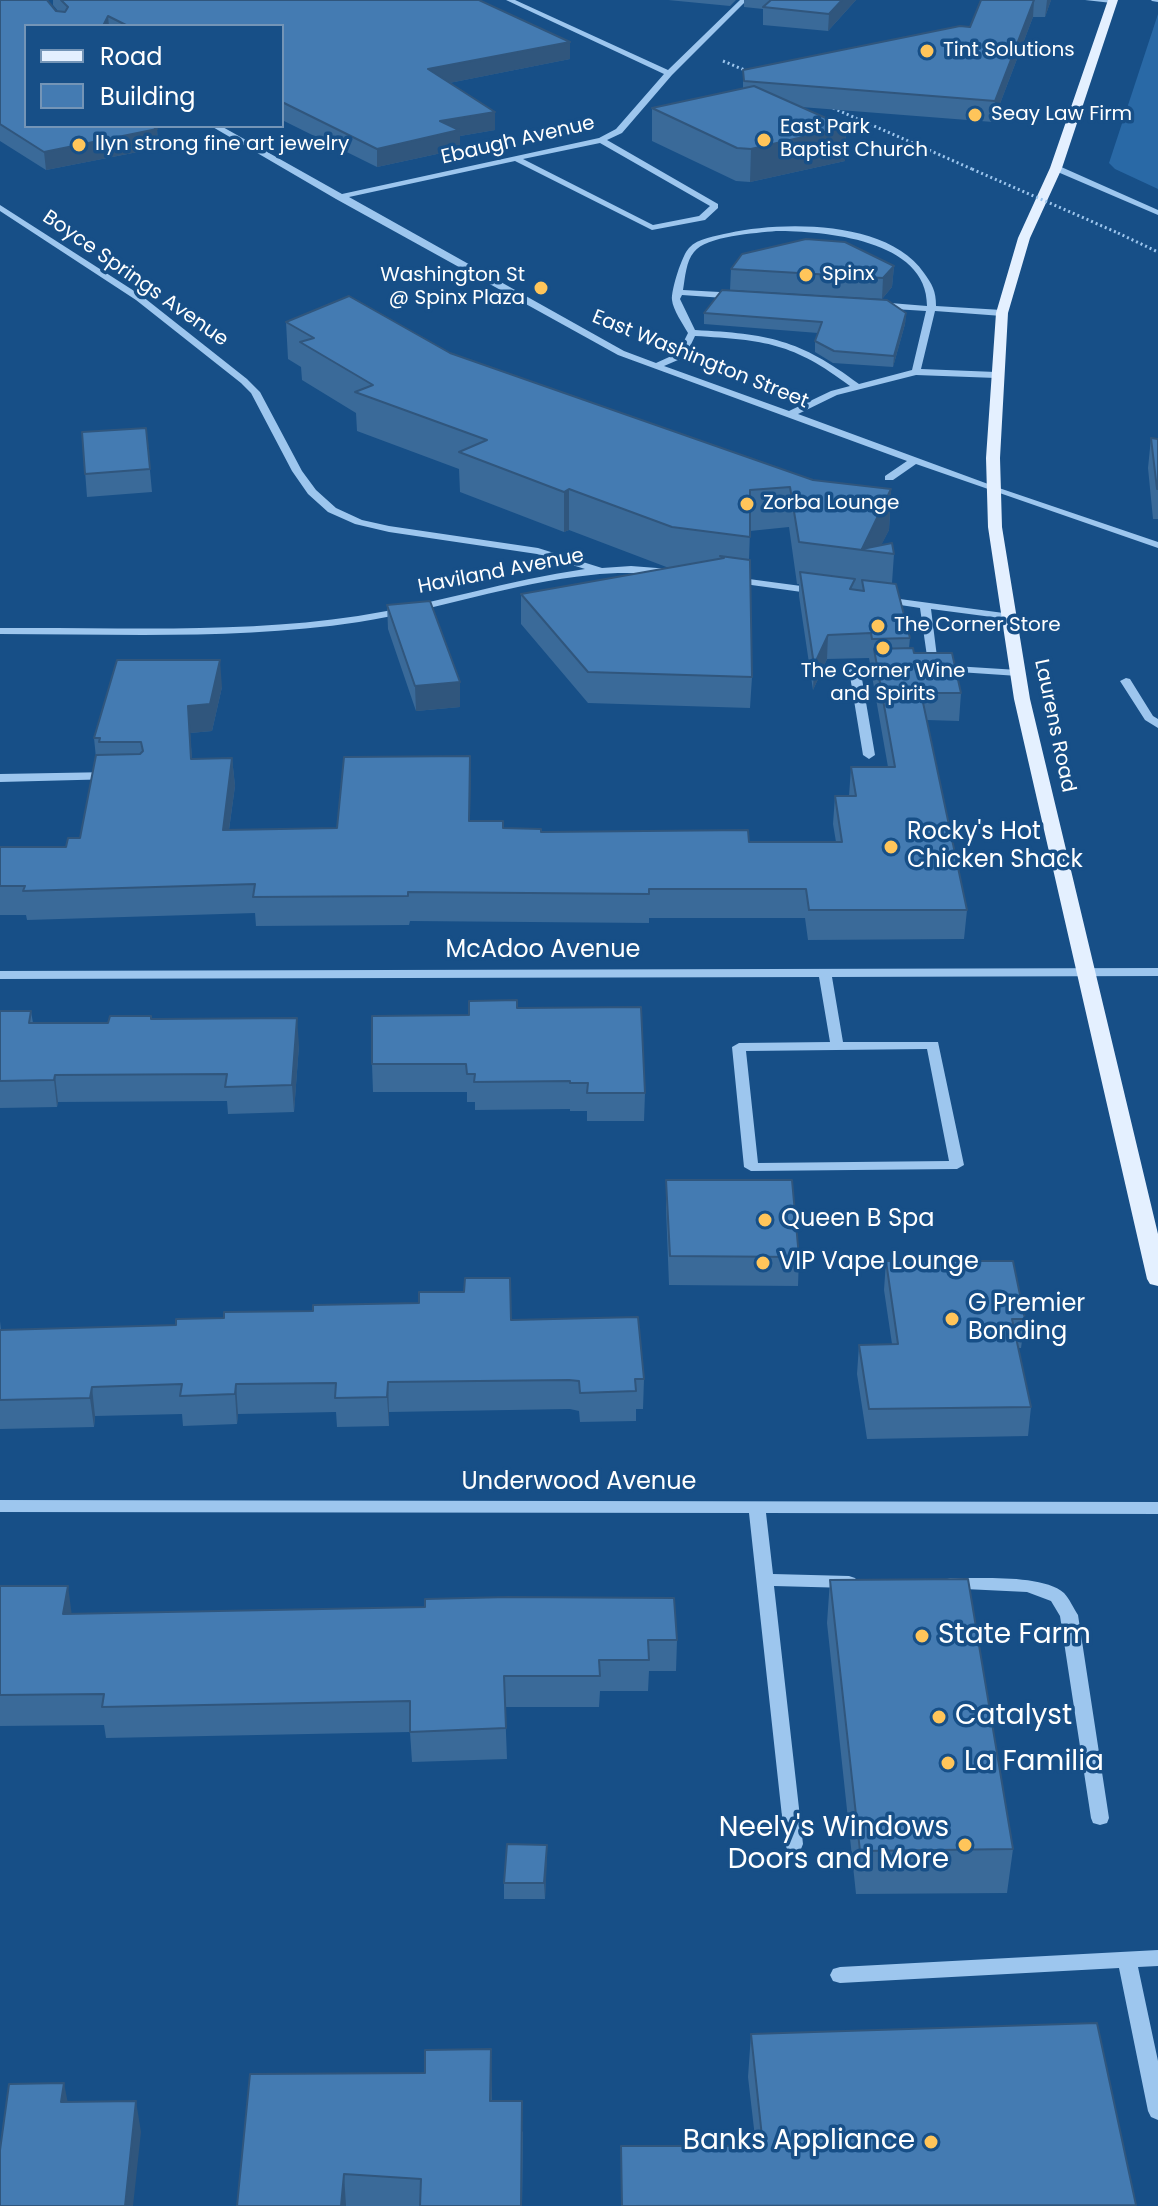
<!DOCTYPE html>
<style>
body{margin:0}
#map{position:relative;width:1158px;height:2206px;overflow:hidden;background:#174f87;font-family:Poppins,sans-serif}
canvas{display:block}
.legend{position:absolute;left:24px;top:24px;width:260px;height:104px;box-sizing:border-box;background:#174f87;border:2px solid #7495b7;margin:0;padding:10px 14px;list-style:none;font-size:24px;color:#fff}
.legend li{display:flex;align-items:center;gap:16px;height:40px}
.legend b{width:40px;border:2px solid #7495b7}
</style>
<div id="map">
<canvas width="1158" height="2206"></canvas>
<ul class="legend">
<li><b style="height:10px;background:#e4f0ff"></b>Road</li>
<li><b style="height:22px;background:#447bb2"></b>Building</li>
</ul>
</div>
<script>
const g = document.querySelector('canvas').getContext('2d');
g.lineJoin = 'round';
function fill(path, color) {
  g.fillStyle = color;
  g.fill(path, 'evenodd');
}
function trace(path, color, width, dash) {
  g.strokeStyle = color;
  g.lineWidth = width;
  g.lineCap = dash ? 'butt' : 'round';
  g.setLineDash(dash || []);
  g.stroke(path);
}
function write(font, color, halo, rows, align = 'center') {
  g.font = font + ' Poppins,sans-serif';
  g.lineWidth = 7;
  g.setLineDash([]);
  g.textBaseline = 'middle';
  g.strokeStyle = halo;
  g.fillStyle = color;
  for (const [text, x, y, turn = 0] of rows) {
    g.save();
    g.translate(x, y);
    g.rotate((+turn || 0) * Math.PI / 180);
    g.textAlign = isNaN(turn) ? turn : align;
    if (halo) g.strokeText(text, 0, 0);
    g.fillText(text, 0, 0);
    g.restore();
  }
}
fill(new Path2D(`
 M1158,14v175l-43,-20 -6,-6z`), '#2969a6');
trace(new Path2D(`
 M723,61l24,10
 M833,108l139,61
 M1118,233l40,19`), '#9dc6ee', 3, [2, 3]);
fill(new Path2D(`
 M506,0h9l153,70 72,-70h7l-75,75 -50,58 -15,7 111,64v4l-13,12 -53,10 -137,-69 -166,36 275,154 32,12 22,-10 10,-20c-5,-9 -15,-23 -16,-33 -1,-10 10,-45 17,-52 9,-10 27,-12 40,-15 54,-12 159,-13 195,40 8,11 12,18 12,33l66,4 4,3 -4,3 -67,-5 -14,58 75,3 5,3 -5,3 -80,-3 -79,20 -39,19 201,74 159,54v6l-242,-84 -23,16h-8v-4l22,-15 -289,-106 -282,-156 -125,-73h10l121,68 257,-56 17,-9 48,-55zM600,143l110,63 -11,10 -46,9 -130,-66zM776,231c47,0 152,8 151,75l-49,-4 -4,3 4,3 48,3 -14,59 -53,14c-60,-45 -91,-50 -164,-54l-15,-31 2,-4 56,4 4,-3 -4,-3 -55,-3c2,-12 3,-29 11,-38 12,-16 62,-19 82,-21zM695,336c70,4 98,7 155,50l-19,5 -42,20 -125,-45 21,-9z
 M1085,0h30v1l-3,2z
 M1151,0h7v2l-6,-1z
 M1053,166h6l99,44v5l-105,-45z
 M0,205l142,91 105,83 13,13 42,79 14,19 20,18 26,12 27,6 149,22 64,20 29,-2 39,3 5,3 -5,3c-26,-2 -53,-3 -79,0 -79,8 -154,35 -232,47 -119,18 -240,12 -359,12v-6c119,-1 240,6 358,-12 77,-12 150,-36 227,-47l-48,-15 -148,-22 -34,-8 -27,-12 -20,-18 -16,-23 -41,-78 -10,-10 -105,-83 -136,-89z
 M734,577l82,11 5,3 -5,3 -86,-12v-4z
 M885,597l126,17v4l-4,1 -76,-10 7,56 80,5 6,3 -6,3 -89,-6 -9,-62 -39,-6v-4z
 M889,666l4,1v4l-32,2 14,82 -6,4 -6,-4 -14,-85 6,-3z
 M1126,678l4,1 23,37 5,3v9l-13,-8 -25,-39z
 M112,772l4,1v6l-116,3v-8z
 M1158,968v8l-326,1 11,65h95l26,123 -7,4 -206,2 -7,-4 -12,-120 7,-4 91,-1 -11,-65 -819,2v-8zM927,1049l22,112 -191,2 -12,-112z
 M0,1500l1158,2v12l-392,-1 7,61 76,2 6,2 3,4 -3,4 -6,2 -75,-2 29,258 -2,5 -7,2 -7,-2 -2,-5 -36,-331 -749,-1z
 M950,1578c29,1 92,-4 114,15 5,5 10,16 14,22l31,203 -2,5 -7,2 -7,-2 -2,-5 -31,-202 -9,-15 -24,-9 -83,-4 -3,-4 3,-4z
 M1158,1950v16l-20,1 20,94v59l-7,-3 -3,-6 -29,-143 -279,15 -7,-2 -3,-6 3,-6 7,-2z`), '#9dc6ee');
fill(new Path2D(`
 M1108,0h10l-56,168 -32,70 -22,75 -8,145 2,69 28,172 128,535v52l-8,-2 -3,-5 -133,-580 -26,-172 -2,-69 10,-145 22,-75 32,-70z`), '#e4f0ff');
trace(new Path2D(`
 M972,169l146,64`), '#9dc6ee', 3, [2, 3]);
fill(new Path2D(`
 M0,0l58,11 -5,-6v-5h426l91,42v17l-121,24 46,47 -35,6v13l-83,18 -95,-47v-94h-256v100l131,3 1,19 -112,22 -46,-29z
 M668,0h68l-6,6z
 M744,0h112l-28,31 -65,-6v-16l-19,-2z
 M981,0h70l-6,17h-12l-40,105 -192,-15 45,20 -1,34 -95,21 -14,-1 -84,-40v-33l91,-19v-19l227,-43z
 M894,266l-2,21 -10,12 -152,-9 1,-21z
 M704,313h202l-1,11 -12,43 -60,-4 -18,-11v-11l3,-8 -114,-9z
 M286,322l164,31 363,127 78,9 -2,41 -8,15 13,9 -2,29 18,55 -1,10 52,45 -2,28 -32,-1 40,190 -3,29 -156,1 -3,-22h-156v5l-239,-2 -1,4 -153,1 -1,-13 -228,7 -1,-5h-26v-68h66l14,-9 16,-80 -2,-20 128,-51 -10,44 -22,2 2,26 40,-1 3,28 -6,44 108,-2 133,-72v65l34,7 37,4 208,10h87l-3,-18 2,-28h14l2,-29h37l-16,-91 1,-12h-3l-1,-6 -42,1 -14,31 -14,-94v-12h-2l-8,-57 -39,4 -1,29 3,117 -2,31 -162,-5 -67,-79v-30l148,-26 -100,-38 -5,2 -104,-40 -1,-23 -102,-38 -1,-18 -54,-33 -1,-13 -13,-8z
 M146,428l6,64 -65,5 -5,-65z
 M1151,438l7,1v80h-5l-5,-51z
 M387,605l73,102 -44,4 -28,-82z
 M517,1008l128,85 -1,28h-57v-10h-17v-2l-95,1v-8h-8v-10h-94l-1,-28 97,-49z
 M0,1011h31l2,12h75l43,-7v3l148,26 -5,67 -66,2 -1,-13 -169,1 -1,5 -57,1z
 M666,1180l133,77 -1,29 -129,-1 -3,-77z
 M886,1261l139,58 -4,29h-3l13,59 -3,29 -161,3 -10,-65 2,-29 33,-1 -8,-54z
 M511,1320l133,59 -1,30h-7v12l-56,1 -1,-11 -9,-2 -181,3v14l-52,1 -1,-15 -98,2 -1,10 -54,2 -1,-12 -87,2 -1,11 -94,2v-108l1,9z
 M830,1580l183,269 -6,44 -151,1 -29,-271z
 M0,1586l72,28 605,26 -1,31h-27l-1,20h-48l-1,16h-94l2,52 -95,3 -2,-30 -304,6 -2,-13 -104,1z
 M547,1845l-2,54h-41v-16z
 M751,2034l385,171v1h-515v-60h135l-8,-69z
 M492,2080v21l31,31 -1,74h-285z`), '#3a6a99');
fill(new Path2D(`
 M842,0h14l-28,31 1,-17z
 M1034,0l-1,17 -40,105 2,-21z
 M1047,0h4l-6,17z
 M108,16l1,10h-6z
 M570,42v17l-141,28 -1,-18z
 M495,112v18l-35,6v13l-83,18v-18l63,-28z
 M846,127l-1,34 -95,21 1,-33z
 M157,129l1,19 -112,22 -2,-18z
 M894,266l-2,21 -10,12 1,-21z
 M906,313l-1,11 -12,43 1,-11z
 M569,489v41l-5,2v-40z
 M891,489l-2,41 -11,22 -16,-2z
 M828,635l-1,24 -14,31 1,-25z
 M220,660l2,27 -10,44 -22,2 3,54 -5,-81z
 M460,682v25l-44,4 -1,-25z
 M470,756l1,28 -2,65v-28z
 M232,758l3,28 -10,72 -2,-28z
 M297,1018l2,27 -5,67 -2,-27z
 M55,1075l3,27 -1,5 -3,-27z
 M388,1382l1,30v14l-2,-29z
 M236,1384l2,30 -1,10 -2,-30z
 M92,1387l3,29 -1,11 -4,-29z
 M68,1586l4,30 -9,-2z
 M547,1845v16l-2,38 -1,-16z
 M491,2049l1,31 -1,52 -1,-31z
 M64,2083l6,31 -9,-12z
 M136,2101l5,31 -8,74h-8z
 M344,2174l2,32h-5z`), '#30567d');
const building = new Path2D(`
 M0,0h47l9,11 9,1 3,-5 -7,-7h418l91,42 -142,27 67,43 -55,9 19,9 -82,19 -95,-47v-76h-154l-20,-10 -5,10h-77v100h126l5,3 -113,23 -44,-28z
 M771,0h71l-13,14 -66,-7z
 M981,0h53l-39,101 -251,-20 -1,-11 217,-44 10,1z
 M754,86l92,41 -95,22 -14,-1 -85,-40z
 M806,239l39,3 49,24 -11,12 -152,-9 11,-15z
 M722,290l165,10 19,13 -12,43 -60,-5 -19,-10 7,-19 -118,-9z
 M349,296l101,57 363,127 78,9 -29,60 30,-6 2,11 -95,-12 -9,-55 -40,3v47l-78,-10 -103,-38 -5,3 -105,-40 28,-12 -132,-48 18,-7 -73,-43 14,-4 -28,-16z
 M146,428l4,41 -65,5 -3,-42z
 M1151,438l7,1v50h-1z
 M720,556l30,4 2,117 -164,-5 -67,-78 203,-36z
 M800,572l55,7 -5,10 14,2 -2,-11 34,4 14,54 -38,1 -1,-6 -43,2 -14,30z
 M430,601l30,81 -45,4 -28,-81z
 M913,648l1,5h38l9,40h-40l46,217h-158l-3,-21h-157v5l-241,-2v4l-155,1 2,-13 -232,7 2,-5h-25v-39h66l2,-9h12l16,-83 44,-1 3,-3 -2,-9h-42l1,-4h-6l23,-78h103l-10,44 -22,2 3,53 41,-1 -9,72 114,-2 7,-71 126,-1 -1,65h34v7l38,1v3l207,-2 1,12h93l-7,-46h21l-5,-29h44l-21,-118z
 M517,1000v8l124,-1 4,86h-58l1,-10h-18v-2l-96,1 1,-8h-8l-1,-10h-94v-48l97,-1v-14z
 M0,1011h31l-2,12h79l2,-7h41v3l146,-1 -5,67 -67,2 2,-13 -172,1 -1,5 -54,1z
 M666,1180h126l7,77 -129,-1z
 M886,1261h127l12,58h-13l19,88 -162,2 -10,-64 39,-1z
 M465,1278h45l1,42 127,-3 6,62h-9l1,12 -56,2 -1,-12 -10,-1 -181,2 -1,15 -52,1 1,-15 -100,1 -1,10 -55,2 2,-12 -90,3 -2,11 -90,2v-70l176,-5v-6l48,-1v-6l89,-1v-6l106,-2v-11h45z
 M968,1579l45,270 -153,2 -30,-271z
 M0,1586h68l-5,28 362,-7v-8l83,-2 166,1 3,42h-29l1,20h-50l1,16h-96l2,52 -96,4v-31l-308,6 2,-13 -104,1z
 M507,1844l40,1 -3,38h-40z
 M1097,2023l39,182 -514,1 -1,-60h142l-12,-112z
 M491,2049l-1,52h32l-1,105h-101l1,-27 -77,-5 -3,32h-104l13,-132 175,-1v-23z
 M64,2083l-3,19 75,-1 -11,105h-125v-56l9,-66z`);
fill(building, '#447bb2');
trace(building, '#30567d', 2);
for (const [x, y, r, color] of [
 [927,51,8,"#ffc55a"],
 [975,115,8,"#ffc55a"],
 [764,140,8,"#ffc55a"],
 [79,145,8,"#ffc55a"],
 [806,275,8,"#ffc55a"],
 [541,288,8,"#ffc55a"],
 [747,504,8,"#ffc55a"],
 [878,626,8,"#ffc55a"],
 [883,648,8,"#ffc55a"],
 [891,847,8,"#ffc55a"],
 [765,1220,8,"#ffc55a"],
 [763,1263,8,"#ffc55a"],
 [952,1319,8,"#ffc55a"],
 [922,1636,8,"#ffc55a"],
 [939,1717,8,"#ffc55a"],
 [948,1763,8,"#ffc55a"],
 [965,1845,8,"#ffc55a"],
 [931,2142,8,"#ffc55a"]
]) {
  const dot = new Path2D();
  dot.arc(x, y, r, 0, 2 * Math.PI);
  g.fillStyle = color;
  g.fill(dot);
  trace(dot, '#174f87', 3);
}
write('20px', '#fff', '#174f87', [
 ["Tint Solutions",943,51],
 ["Seay Law Firm",991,115],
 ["East Park",780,128],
 ["Baptist Church",780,151],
 ["llyn strong fine art jewelry",95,145],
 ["Spinx",822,275],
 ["Washington St",525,276,"right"],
 ["@ Spinx Plaza",525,299,"right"],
 ["Zorba Lounge",763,504],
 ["The Corner Store",894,626],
 ["The Corner Wine",883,672,"center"],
 ["and Spirits",883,695,"center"]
], 'left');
write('20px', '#fff', '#174f87', [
 ["Ebaugh Avenue",518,141,-13],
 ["Boyce Springs Avenue",135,279,35],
 ["East Washington Street",700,360,22],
 ["Haviland Avenue",501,572,-11],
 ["Laurens Road",1054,726,78]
]);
write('24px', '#fff', '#174f87', [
 ["Rocky's Hot",907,833],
 ["Chicken Shack",907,861],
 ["Queen B Spa",781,1220],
 ["VIP Vape Lounge",779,1263],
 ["G Premier",968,1305],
 ["Bonding",968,1333]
], 'left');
write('24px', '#fff', '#174f87', [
 ["McAdoo Avenue",543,951],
 ["Underwood Avenue",579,1483]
]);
write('28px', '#fff', '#174f87', [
 ["State Farm",938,1636],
 ["Catalyst",955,1717],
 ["La Familia",964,1763],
 ["Neely's Windows",949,1829,"right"],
 ["Doors and More",949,1861,"right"],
 ["Banks Appliance",915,2142,"right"]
], 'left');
</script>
